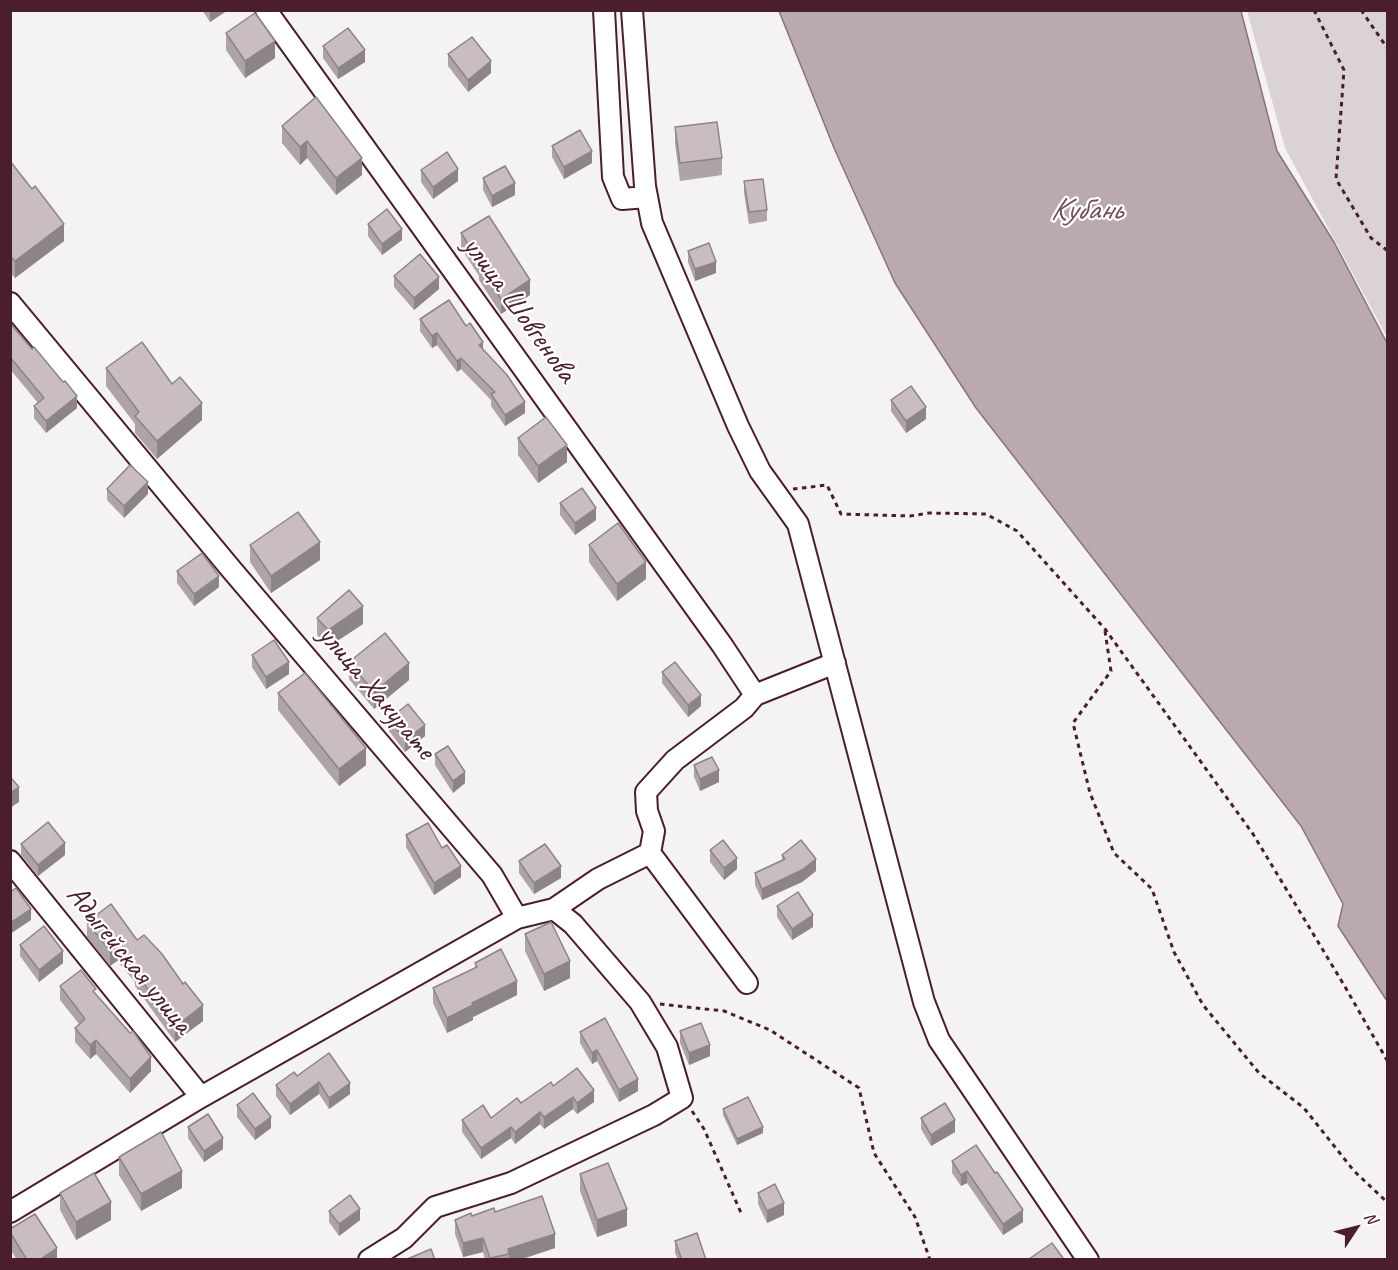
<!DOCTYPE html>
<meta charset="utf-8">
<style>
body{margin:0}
#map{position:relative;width:1398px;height:1270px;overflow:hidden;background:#f4f2f2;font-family:Caveat,sans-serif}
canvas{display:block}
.frame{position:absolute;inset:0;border:12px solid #4a1f2b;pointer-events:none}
.north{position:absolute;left:1326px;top:1198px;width:60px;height:60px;-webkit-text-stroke:4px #fff;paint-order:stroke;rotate:55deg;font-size:16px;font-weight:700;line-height:24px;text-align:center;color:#4a1f2b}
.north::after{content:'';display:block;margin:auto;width:21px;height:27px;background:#4a1f2b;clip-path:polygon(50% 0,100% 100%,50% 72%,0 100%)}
</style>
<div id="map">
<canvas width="1398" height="1270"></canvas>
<div class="frame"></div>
<div class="north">N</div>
</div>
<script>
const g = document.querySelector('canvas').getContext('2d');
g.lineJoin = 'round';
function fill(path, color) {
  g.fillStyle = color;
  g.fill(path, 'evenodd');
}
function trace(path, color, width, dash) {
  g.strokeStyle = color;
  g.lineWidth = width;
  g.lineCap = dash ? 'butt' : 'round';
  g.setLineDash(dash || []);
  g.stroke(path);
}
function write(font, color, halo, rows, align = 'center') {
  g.font = font + ' Caveat,sans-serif';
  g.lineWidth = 4.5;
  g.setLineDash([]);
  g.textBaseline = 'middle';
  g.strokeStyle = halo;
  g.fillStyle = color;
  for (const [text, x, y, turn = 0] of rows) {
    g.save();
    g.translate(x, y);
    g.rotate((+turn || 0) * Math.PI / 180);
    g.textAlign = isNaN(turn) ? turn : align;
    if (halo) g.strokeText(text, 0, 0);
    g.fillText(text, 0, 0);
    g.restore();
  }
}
fill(new Path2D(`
 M1247,11h140v326l-102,-189z`), '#dbd2d5');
const water = new Path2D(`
 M779,11h462l36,140 57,91 53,101v658l-49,-75 5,-22 -42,-78 -325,-418 -81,-125 -61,-135z`);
fill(water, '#baa9ae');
trace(water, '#8d727a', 1.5);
const minor = new Path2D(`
 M266,10l456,635 33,50 -11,13 -69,52 -29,32 1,19 7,20 -4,22 -52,26 -44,30
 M604,10l9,167 9,22 25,-2
 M632,10l13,176 7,37 86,203 22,45 38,53 126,478 15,38 149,220
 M10,303l221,266 261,306 25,43
 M755,695l80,-32
 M650,853l97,130
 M10,861l191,236
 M10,1212l191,-115 316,-179 37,-9 19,15 67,78 27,45 15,51 -28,17 -143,68 -76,24 -31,31 -35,22`);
trace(minor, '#4a1f2b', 24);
trace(new Path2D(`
 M1314,10l30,60 -8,109 35,59 17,13
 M1361,10l27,39
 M793,489l34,-4 14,29 69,2 19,-3 57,1 31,17 88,98 148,205 91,151 44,77
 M1105,631l6,40 -38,52 17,70 24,60 38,36 22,63 29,53 56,68 45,35 50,63 34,32
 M660,1004l64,7 46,19 89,58 15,65 41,64 15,43
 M692,1111l12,18 38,86`), '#4a1f2b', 3, [4.5, 4.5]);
trace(minor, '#fff', 20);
fill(new Path2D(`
 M202,10h26l-18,12z
 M226,33l49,25 -30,20 -19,-28z
 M323,46l42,16 -27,17 -15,-21z
 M448,54l43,19 -23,19 -20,-26z
 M282,126l80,49 -26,20 -29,-37 -7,7 -18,-22z
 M675,127l47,31v17l-42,6 -5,-37z
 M552,146l40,17 -28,16 -12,-22z
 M10,161l54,80 -49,37 -5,-5z
 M421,170l37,11 -25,18 -12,-17z
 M483,178l32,17 -23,12 -9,-17z
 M744,181l23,29v11l-18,3 -5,-31z
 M368,224l34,16 -20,15 -14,-19z
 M461,233l69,62 -29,19 -22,-34v-4l-18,-28z
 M688,251l28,22 -21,8 -7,-19z
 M394,276l45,13 -25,21 -20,-23z
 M420,319l46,7 17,24 42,63 -20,13 -14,-20v-6l-30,-31 -4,3 -20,-27 -5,3 -12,-17z
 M10,323l67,85 -31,25 -12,-15v-12l4,-3 -28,-34z
 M106,368l66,16 30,36 -45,39 -22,-26v-9l-29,-38z
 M891,400l35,19 -20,14 -15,-22z
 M518,438l49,24 -29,21 -20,-28z
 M107,489l41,5 -24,24 -17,-18z
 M560,503l36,17 -21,15 -15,-20z
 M250,545l70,15 -49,33 -21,-31z
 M589,545l57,34 -29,22 -28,-39z
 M177,571l42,16 -25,19 -17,-23z
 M317,618l46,6 -35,23 -11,-12z
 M252,655l37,19 -23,15 -14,-22z
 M349,662l60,18 -35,29 -25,-30z
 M662,672l39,34 -13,11 -26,-34z
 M278,693l88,72 -27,21 -61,-76z
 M389,719l36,17 -20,16 -16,-21z
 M435,754l30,29 -12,10 -18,-28z
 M694,765l25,17 -19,9 -6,-14z
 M406,835l36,13 19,29 -27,18 -28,-48z
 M21,844l44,11 -27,21 -17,-21z
 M710,850l27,19 -13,11 -14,-18z
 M782,855l34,16 -14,11 -40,18 -7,-15v-12l27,-13z
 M519,861l42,17 -27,16 -15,-21z
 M777,906l36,21 -21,13 -15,-23z
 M87,922l50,18 66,81 -28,21 -40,-56v-4l-18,-21 -7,5 -23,-29z
 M525,934l45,44 -26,13 -19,-40z
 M20,945l43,18 -24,19 -19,-26z
 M475,963l42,32 -44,22v3l-26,13 -14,-30v-15l42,-20z
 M60,986l36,9 55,76 -21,22 -34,-39 -6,5 -15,-17v-14l4,-4 -19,-24z
 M680,1031l30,25 -21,9 -9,-22z
 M580,1032l58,59 -19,11 -22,-41 -5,3 -12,-21z
 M329,1053l21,41 -21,15 -10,-15 -29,21 -14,-19v-11l21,-9z
 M553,1086l41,16 -17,12 -4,-5 -29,20 -4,-5 -25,20 -4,-6 -30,21 -19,-27v-12l29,-2z
 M237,1105l34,23 -16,12 -18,-23z
 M723,1109l40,24 -26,12 -14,-30z
 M921,1118l34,14 -24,14 -10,-17z
 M188,1127l35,22 -19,13 -16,-24z
 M119,1157l63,31 -41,23 -22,-36z
 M952,1161l43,12 28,49 -20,13 -36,-52 -6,3 -9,-13z
 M580,1174l47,52 -30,11 -17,-46z
 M60,1193l51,27 -35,20 -16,-30z
 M758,1193l26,22 -17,8 -9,-19z
 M329,1211l31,9 -21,16 -10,-14z
 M495,1212l60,36 -36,12h-34l-2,-8 -20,5 -8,-23v-14z
 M10,1229l47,31h-40l-7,-11z
 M675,1241l31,19h-28l-3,-7z`), '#aea3a6');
fill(new Path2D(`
 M210,10h18l-18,12z
 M275,41v17l-30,20v-17z
 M365,50v12l-27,17v-11z
 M491,61v12l-23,19v-12z
 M307,141v17l-7,7v-18z
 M592,151v12l-28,16v-12z
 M362,158v17l-26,20v-17z
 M458,169v12l-25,18v-12z
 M515,183v12l-23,12v-11z
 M64,224v17l-49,37v-17z
 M402,229v11l-20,15v-11z
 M716,262v11l-21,8v-12z
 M439,277v12l-25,21v-12z
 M530,280v15l-29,19v-15z
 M437,333v12l-5,3v-12z
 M483,342v11l-4,-8z
 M461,358v11l-4,3v-11z
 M77,396v12l-31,25v-12z
 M525,402v11l-20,13v-11z
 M202,403v17l-45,39v-18z
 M926,407v12l-20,14v-12z
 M567,445v17l-29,21v-17z
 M148,482v12l-24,24v-12z
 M596,508v12l-21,15v-12z
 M320,542v18l-49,33v-17z
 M646,562v17l-29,22v-17z
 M219,576v11l-25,19v-12z
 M363,606v18l-35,23v-17z
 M289,662v12l-23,15v-12z
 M409,663v17l-35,29v-17z
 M701,695v11l-13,11v-12z
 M425,725v11l-20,16v-12z
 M366,748v17l-27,21v-17z
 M719,770v12l-19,9v-12z
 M465,772v11l-12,10v-12z
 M19,787v15l-9,6v-15z
 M65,843v12l-27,21v-11z
 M737,858v11l-13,11v-12z
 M816,859v12l-14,11 -40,18v-11z
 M461,866v11l-27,18v-12z
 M561,866v12l-27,16v-11z
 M31,909v11l-21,14v-11z
 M813,915v12l-21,13v-11z
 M117,945v16l-7,5v-15z
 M63,951v12l-24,19v-12z
 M570,961v17l-26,13v-17z
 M517,981v14l-44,22v3l-26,13v-15l25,-15z
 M203,1005v16l-28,21v-15z
 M96,1040v14l-6,5v-14z
 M710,1045v11l-21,9v-12z
 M597,1050v11l-5,3v-11z
 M151,1057v14l-21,22v-14z
 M638,1079v12l-19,11v-12z
 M319,1082v12l-29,21v-11z
 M350,1083v11l-21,15v-11z
 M594,1090v12l-17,12v-11z
 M573,1097v12l-29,20v-12z
 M540,1112v12l-25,20v-12z
 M271,1117v11l-16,12v-11z
 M955,1120v12l-24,14v-11z
 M511,1127v11l-30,21v-11z
 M763,1127v6l-26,12v-6z
 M223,1138v11l-19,13v-11z
 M182,1171v17l-41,23v-17z
 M967,1171v12l-6,3v-11z
 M111,1202v18l-35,20v-18z
 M784,1203v12l-17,8v-12z
 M360,1209v11l-21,16v-12z
 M627,1209v17l-30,11v-17z
 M1023,1210v12l-20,13v-11z
 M555,1234v14l-36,12h-10v-6l-1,-5z
 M483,1238v14l-20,5v-14z
 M57,1248v12h-18z`), '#8d8487');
const building = new Path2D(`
 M255,13l20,28 -30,20 -19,-28z
 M348,28l17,22 -27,18 -15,-22z
 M472,37l19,24 -23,19 -20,-26z
 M316,97l46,61 -26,20 -29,-37 -7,6 -18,-21z
 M717,122l5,36 -42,5 -5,-36z
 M580,130l12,21 -28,16 -12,-21z
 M447,152l11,17 -25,18 -12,-17z
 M10,161l22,28 3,-3 29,38 -49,37 -5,-5z
 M505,166l10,17 -23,13 -9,-18z
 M763,179l4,31 -18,2 -5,-31z
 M387,209l15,20 -20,15 -14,-20z
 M489,216l41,64 -29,19 -22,-33 2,-2 -20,-31z
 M709,243l7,19 -21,7 -7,-18z
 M420,254l19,23 -25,21 -20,-22z
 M449,300l17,26 4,-3 13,19 -4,3 28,30 18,27 -20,13 -14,-21 4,-2 -34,-34 -4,3 -20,-28 -5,3 -12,-17z
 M10,323l22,26 2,-2 29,35 2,-1 12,15 -31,25 -12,-15 10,-8 -34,-41z
 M142,342l30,42 8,-7 22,26 -45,38 -22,-25 4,-4 -33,-44z
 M911,386l15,21 -20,14 -15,-21z
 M546,417l21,28 -29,21 -20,-28z
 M130,465l18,17 -24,24 -17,-17z
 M582,488l14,20 -21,15 -15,-20z
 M298,512l22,30 -49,34 -21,-31z
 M618,523l28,39 -29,22 -28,-39z
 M202,553l17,23 -25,18 -17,-23z
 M349,590l14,16 -35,24 -11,-12z
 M385,633l24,30 -35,29 -25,-30z
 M274,640l15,22 -23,15 -14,-22z
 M675,662l26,33 -13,10 -26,-33z
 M305,673l61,75 -27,21 -61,-76z
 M408,704l17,21 -20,15 -16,-21z
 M448,746l17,26 -12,9 -18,-27z
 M712,757l7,13 -19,9 -6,-14z
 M10,777l9,10 -9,6z
 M48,822l17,21 -27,22 -17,-21z
 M428,823l14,25 5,-3 14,21 -27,17 -28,-48z
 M723,840l14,18 -13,10 -14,-18z
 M801,840l15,19 -14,11 -40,19 -7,-16 30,-14 -3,-4z
 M545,844l16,22 -27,17 -15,-22z
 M16,888l15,21 -21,14v-31z
 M798,892l15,23 -21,14 -15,-23z
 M111,904l26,36 7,-5 18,19 21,30 2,-2 18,23 -28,22 -40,-56 2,-1 -20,-25 -7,6 -23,-29z
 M551,922l19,39 -26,13 -19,-40z
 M44,926l19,25 -24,19 -19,-25z
 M501,949l16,32 -45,22 1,2 -26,13 -14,-30 44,-21 -2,-4z
 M81,970l15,19 -3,2 37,42 3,-2 18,26 -21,22 -34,-39 -6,5 -15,-17 10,-9 -25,-33z
 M605,1018l33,61 -19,11 -22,-40 -5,3 -12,-21z
 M701,1023l9,22 -21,8 -9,-22z
 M329,1053l21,30 -21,15 -10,-16 -29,22 -14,-19 18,-13 3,4z
 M577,1068l17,22 -17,13 -4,-6 -29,20 -4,-5 -25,20 -4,-5 -30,21 -19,-28 21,-15 8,13 26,-20 4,5 30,-21 2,4z
 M253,1093l18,24 -16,12 -18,-24z
 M748,1097l15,30 -26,12 -14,-30z
 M945,1103l10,17 -24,15 -10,-17z
 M208,1114l15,24 -19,13 -16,-24z
 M161,1132l21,39 -41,23 -22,-37z
 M976,1145l19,28 2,-1 26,38 -20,14 -36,-53 -6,4 -9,-14z
 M608,1163l19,46 -30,11 -17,-46z
 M94,1173l17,29 -35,20 -16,-29z
 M775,1184l9,19 -17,8 -9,-18z
 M350,1195l10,14 -21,15 -10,-13z
 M542,1196l13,38 -47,15 1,5 -19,4 -7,-20 -20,5 -8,-23 16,-7 1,3 22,-8 1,4z
 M35,1214l22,34 -18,12h-12l-17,-28v-3z
 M697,1233l9,27h-24l-7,-19z
 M1052,1243l11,15 -3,2 -31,-1z
 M431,1249l4,11h-30z`);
fill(building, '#cabdc1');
trace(building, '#8d8487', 1.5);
write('30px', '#4a1f2b', '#fff', [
 ["улица Шовгенова",519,310,54],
 ["улица Хакурате",376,693,50],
 ["Адыгейская улица",129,960,51]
]);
write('italic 32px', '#714f59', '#fff', [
 ["Кубань",1086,211]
]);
</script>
